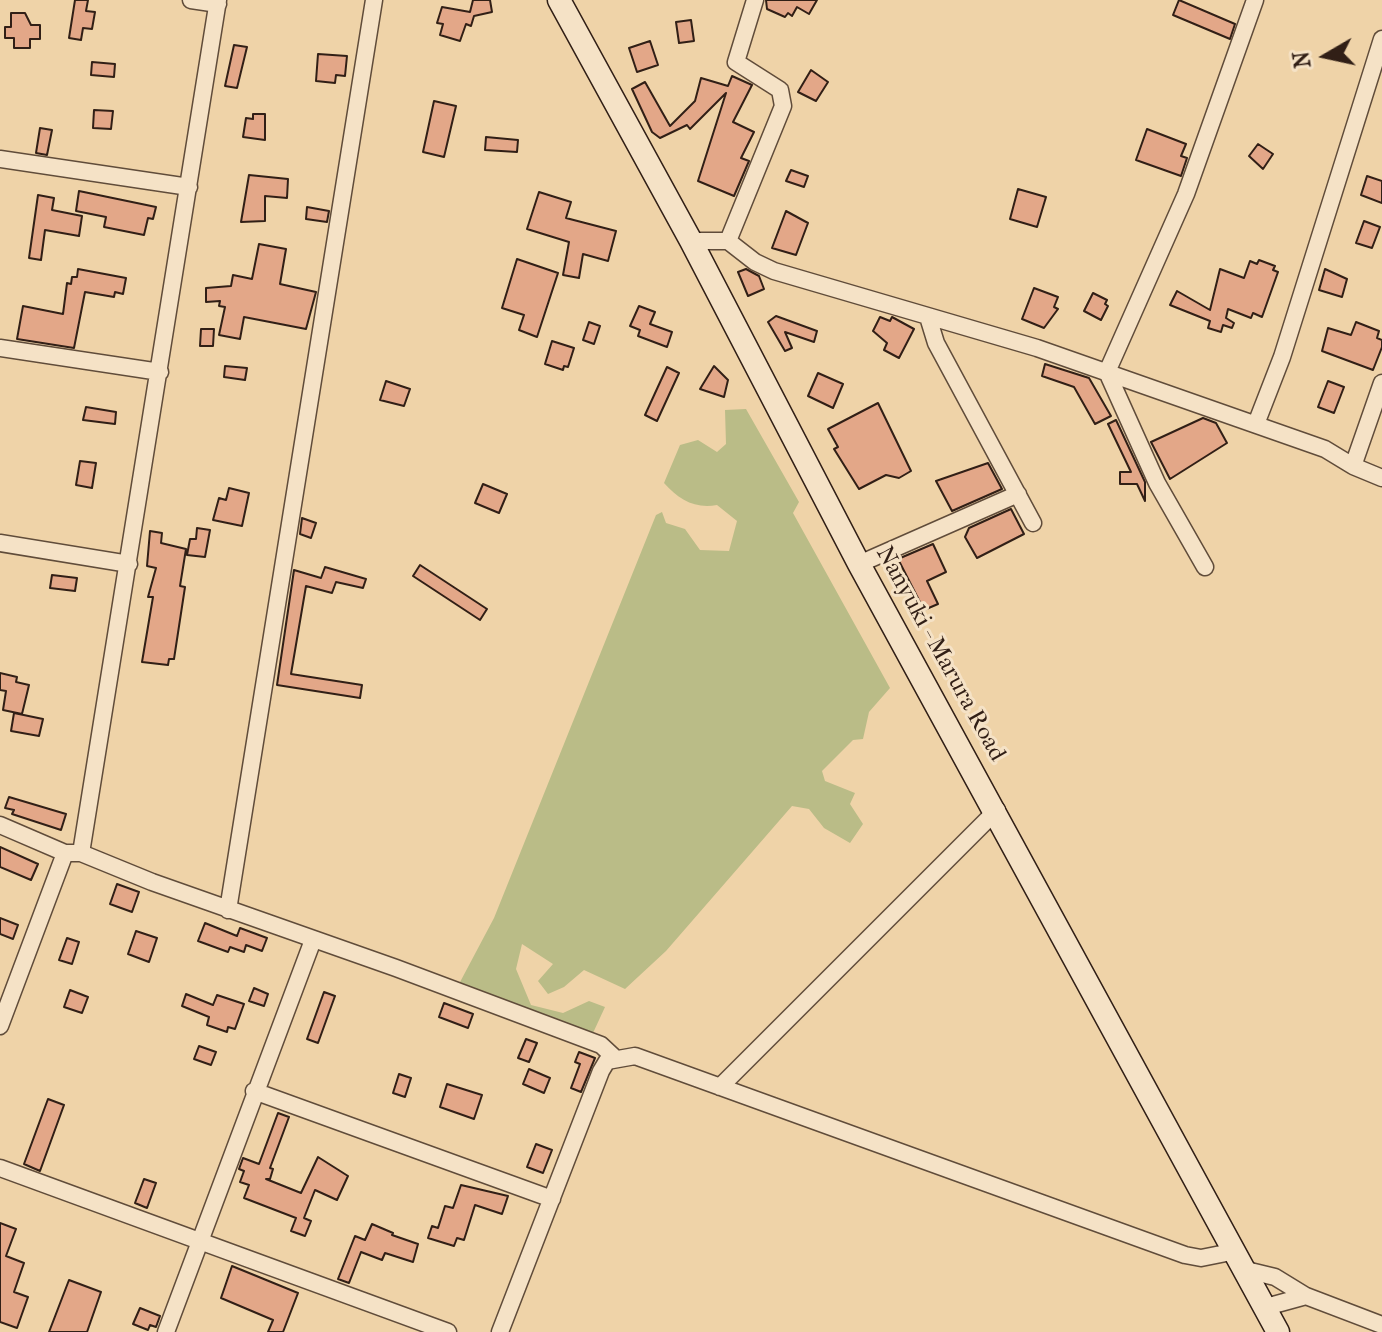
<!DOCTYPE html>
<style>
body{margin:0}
#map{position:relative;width:1382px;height:1332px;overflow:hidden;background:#efd3a8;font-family:"IM FELL French Canon",serif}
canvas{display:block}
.north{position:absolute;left:1286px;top:16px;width:80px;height:80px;-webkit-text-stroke:6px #f5e2c6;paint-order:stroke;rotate:261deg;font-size:22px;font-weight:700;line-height:32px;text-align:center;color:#311f16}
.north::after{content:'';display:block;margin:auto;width:28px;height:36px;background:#311f16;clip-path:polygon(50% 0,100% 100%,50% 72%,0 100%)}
</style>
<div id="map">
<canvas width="1382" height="1332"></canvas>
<div class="north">N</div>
</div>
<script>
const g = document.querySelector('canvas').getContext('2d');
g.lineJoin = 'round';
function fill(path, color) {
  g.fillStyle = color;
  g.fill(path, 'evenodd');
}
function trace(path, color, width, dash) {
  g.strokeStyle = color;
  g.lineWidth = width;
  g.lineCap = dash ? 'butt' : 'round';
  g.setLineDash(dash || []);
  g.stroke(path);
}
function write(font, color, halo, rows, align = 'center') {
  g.font = font + ' "IM FELL French Canon",serif';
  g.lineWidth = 6;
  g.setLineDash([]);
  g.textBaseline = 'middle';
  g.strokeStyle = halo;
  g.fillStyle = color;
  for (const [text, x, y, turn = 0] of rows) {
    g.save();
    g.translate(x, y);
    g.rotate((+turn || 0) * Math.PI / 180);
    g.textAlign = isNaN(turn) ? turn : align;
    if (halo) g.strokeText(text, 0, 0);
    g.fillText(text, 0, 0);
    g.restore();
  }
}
fill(new Path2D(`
 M746,409l53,93 -6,11 97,175 -21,24 -6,27 -10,1 -31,31 3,10 30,12 -5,11 13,20 -13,19 -26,-15 -15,-19 -17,-3 -126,145 -41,38 -41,-19 -20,17 -16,7 -10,-13 15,-17 -31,-20 -6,25 15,36 32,8 26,-12 16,6 -12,26 -134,-49 35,-66 162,-403 6,-3 4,11 19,6 15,21 29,1 8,-30 -20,-16c-22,4 -38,-5 -53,-22l16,-38 18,-5 19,12 9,-8 -1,-34z`), '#babc87');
const building = new Path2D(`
 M75,0h13l-2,11 9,1 -3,17 -9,-1 -2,12 -12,-2z
 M473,0h17l2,12 -18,4 -3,10 -5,-2 -6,17 -20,-6 3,-11 -6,-1 5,-16 28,5z
 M766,0h51l-8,14 -12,-7 -5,9 -4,-3 -3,4 -18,-8z
 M1179,0l56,24 -5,15 -57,-24z
 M11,13h14l6,12h9v14h-10v9h-16v-10h-9v-11h6z
 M691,20l3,21 -15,2 -3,-21z
 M650,41l8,24 -21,7 -8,-24z
 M234,45l13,2 -10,41 -12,-2z
 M318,54l29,2 -2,20 -9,-1 -1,8 -19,-2z
 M92,62l23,2 -1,13 -23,-2z
 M811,70l17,12 -12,19 -18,-9z
 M732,76l20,9 -19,37 21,10 -13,26 8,3 -15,35 -36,-15 28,-88 -36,36 -3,-4 -27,13 -8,-6 -20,-43 13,-7 25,44 25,-25 6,-23 27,8z
 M434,101l22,5 -12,51 -21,-5z
 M94,110l19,1 -2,18 -18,-1z
 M253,114h12v26l-22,-3 3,-19 7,1z
 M40,128l12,2 -5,25 -11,-2z
 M1147,129l39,15 -5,12 6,2 -6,18 -45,-16z
 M486,137l32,3 -1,12 -32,-2z
 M1258,144l15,10 -10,15 -14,-13z
 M791,170l17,6 -4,11 -18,-6z
 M249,175l39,4 -1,19 -22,-2v25l-24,1z
 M1367,176l15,5v22l-21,-8z
 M1018,189l28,8 -9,30 -27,-8z
 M79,191l77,16 -3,12 -5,-1 -4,17 -40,-8 2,-10 -30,-6z
 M539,192l32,10 -5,16 50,13 -8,30 -25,-7 -4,24 -16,-3 6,-33 -42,-13z
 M38,195l16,3 -2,12 30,6 -3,20 -34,-6 -4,30 -12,-2z
 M307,207l22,4 -2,11 -21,-3z
 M786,211l22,12 -12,32 -24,-7z
 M1364,221l16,6 -8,21 -16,-5z
 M259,244l27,5 -6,35 36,8 -10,37 -62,-12 -4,22 -21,-4 6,-28 -6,-1 1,-5 -14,1v-14l25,-2 2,-11 19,4z
 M517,259l41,14 -21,64 -18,-7 5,-15 -22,-7z
 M1259,260l16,6 -2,4 5,2 -16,45 -9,-4 -2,5 -23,-9 -2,9 8,5 -2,5 -9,-3 -2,7 -13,-4 2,-7 -40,-16 7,-14 33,19 10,-41 24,9 6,-17 7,3z
 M78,269l48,9 -3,16 -8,-2 -1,5 -29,-5 -11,56 -57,-9 6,-33 40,8 4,-31 4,1 1,-7h5z
 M746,269l13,7 5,13 -16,7 -10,-24z
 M1325,269l22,10 -5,18 -23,-7z
 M1034,288l24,9 -4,10 4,2 -14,19 -22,-9z
 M1093,293l14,7 -2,4 3,2 -7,14 -17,-9z
 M639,306l16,6 -5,12 22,8 -5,15 -29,-11 2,-6 -10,-4z
 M776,316l41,15 -3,11 -29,-10 7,16 -7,3 -17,-29z
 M880,317l10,4 2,-4 22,12 -15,29 -15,-8 3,-7 -14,-12z
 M589,322l11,4 -6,18 -11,-4z
 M1356,322l23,9 -2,7 5,2v7l-9,23 -51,-19 6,-23 23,7z
 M201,329h13l-1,17h-13z
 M552,341l22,7 -6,19 -4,-1 -1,4 -18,-6z
 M1045,364l44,14 22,38 -16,8 -21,-37 -32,-11z
 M225,366l22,2 -2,12 -21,-3z
 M714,366l14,14 -4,17 -24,-8z
 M667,367l12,6 -22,48 -12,-6z
 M818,373l25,11 -10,24 -25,-12z
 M386,381l24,8 -6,17 -24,-6z
 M1328,381l16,6 -10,26 -16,-6z
 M878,403l33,68 -12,7 -13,-3 -27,14 -25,-40 4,-2 -10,-18z
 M86,407l30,5 -1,12 -32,-4z
 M1203,418l13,5 11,20 -57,36 -19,-37z
 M1116,420l29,62v19l-8,-17h-17v-12h11l-23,-48z
 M80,461l16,2 -4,25 -16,-3z
 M988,463l14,26 -50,22 -16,-30z
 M483,484l24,10 -8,19 -24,-10z
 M229,488l20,5 -7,33 -29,-6 6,-22 7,2z
 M1011,509l13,25 -47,24 -12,-21 4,-9z
 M302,518l14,5 -5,15 -11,-4z
 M197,528l13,2 -5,27 -18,-2 3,-16h6z
 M150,531l12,2 -1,10 25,6 -6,37 5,1 -11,72h-5l-1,6 -26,-3 11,-65h-5l8,-29 -9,-2z
 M933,544l13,28 -19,9 11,23 -14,6 -26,-51z
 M420,565l67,44 -7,11 -67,-44z
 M325,567l41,12 -3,9 -27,-6 -4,11 -26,-7 -15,88 71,11 -2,13 -83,-13 17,-115 27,8z
 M52,575l25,3 -2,13 -25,-3z
 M0,673l17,4 -1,5 13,3 -7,29 -19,-4 3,-19 -6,-1z
 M14,713l29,6 -4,17 -28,-5z
 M9,797l57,17 -5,16 -49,-16 2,-4 -9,-2z
 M0,847l38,17 -7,16 -31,-13z
 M117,884l22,8 -7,20 -22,-8z
 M0,918l18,7 -5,14 -13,-5z
 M205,923l32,13 3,-8 27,10 -5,13 -16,-6 -2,7 -14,-5 -2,5 -30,-11z
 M136,931l21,7 -8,24 -21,-8z
 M67,938l12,4 -7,22 -13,-4z
 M254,988l14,6 -4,12 -15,-5z
 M70,990l18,7 -6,16 -18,-6z
 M324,992l11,4 -17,47 -11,-4z
 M186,994l27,11 4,-10 27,9 -9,25 -7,-2 -1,5 -20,-7 2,-8 -27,-11z
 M444,1003l29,11 -5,14 -29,-11z
 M526,1039l11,4 -8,19 -11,-4z
 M199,1046l17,6 -5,13 -17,-6z
 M579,1052l16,6 -14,34 -10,-4 9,-24 -5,-2z
 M529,1069l21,9 -6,15 -21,-9z
 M399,1074l12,4 -6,19 -12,-4z
 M447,1084l35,11 -8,24 -34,-12z
 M48,1099l16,6 -24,66 -16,-7z
 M278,1113l11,4 -19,51 3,1 -3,10h-4l35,14 17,-36 30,19 -11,24 -22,-10 -11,28 7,3 -6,15 -14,-5 5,-13 -52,-20 5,-13 -9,-3 4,-11 -5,-2 4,-11 16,6z
 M536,1144l16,6 -9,23 -16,-6z
 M144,1179l12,4 -9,25 -12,-5z
 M461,1185l47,11 -6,18 -27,-9 -11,35 -7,-2 -3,8 -26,-8 4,-12 6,2 7,-22 8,2z
 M0,1223l16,6 -10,27 18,7 -10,29 14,5 -11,31 -17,-6z
 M372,1224l21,9 -1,2 26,9 -5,18 -28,-9 -3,7 -21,-8 -12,31 -11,-4 17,-43 10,4z
 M232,1266l66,27 -15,39h-15l5,-12 -52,-22z
 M69,1280l32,12 -14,40h-38z
 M140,1308l20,8 -4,11 -6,-2 -2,5 -15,-6z`);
fill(building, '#e3a788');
trace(building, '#311f16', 2);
const street = new Path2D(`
 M191,0l27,4
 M0,159l189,28
 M691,241h37l27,21 19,9 263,77 288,101 28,17 29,12
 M728,241l55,-135 -3,-16 -44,-28 19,-62
 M928,317l8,26 97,180
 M0,348l160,24
 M1256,424l26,-67 100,-318
 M1353,466l29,-83
 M0,543l129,21
 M859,564l159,-70
 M1205,567l-48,-84 -50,-111 79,-178 69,-194
 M0,825l65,28h16l71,29 244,86 205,77 14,13
 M81,853l137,-853
 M228,910l146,-910
 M0,1026l65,-173
 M720,1087l277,-277
 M254,1091l298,108
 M0,1168l448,164
 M1246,1270l29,7 31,19 76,29
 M1266,1307l40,-11
 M166,1332l147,-392
 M500,1332l101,-261 6,-10 28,-5 550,199 16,3 35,-7`);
const secondary = new Path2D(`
 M559,0l132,241 168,323 419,768`);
trace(street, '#604c3a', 19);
trace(secondary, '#311f16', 25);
trace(street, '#f5e2c6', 16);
trace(secondary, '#f5e2c6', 22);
write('24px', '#311f16', '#f5e2c6', [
 ["Nanyuki - Marura Road",940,654,61]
]);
</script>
